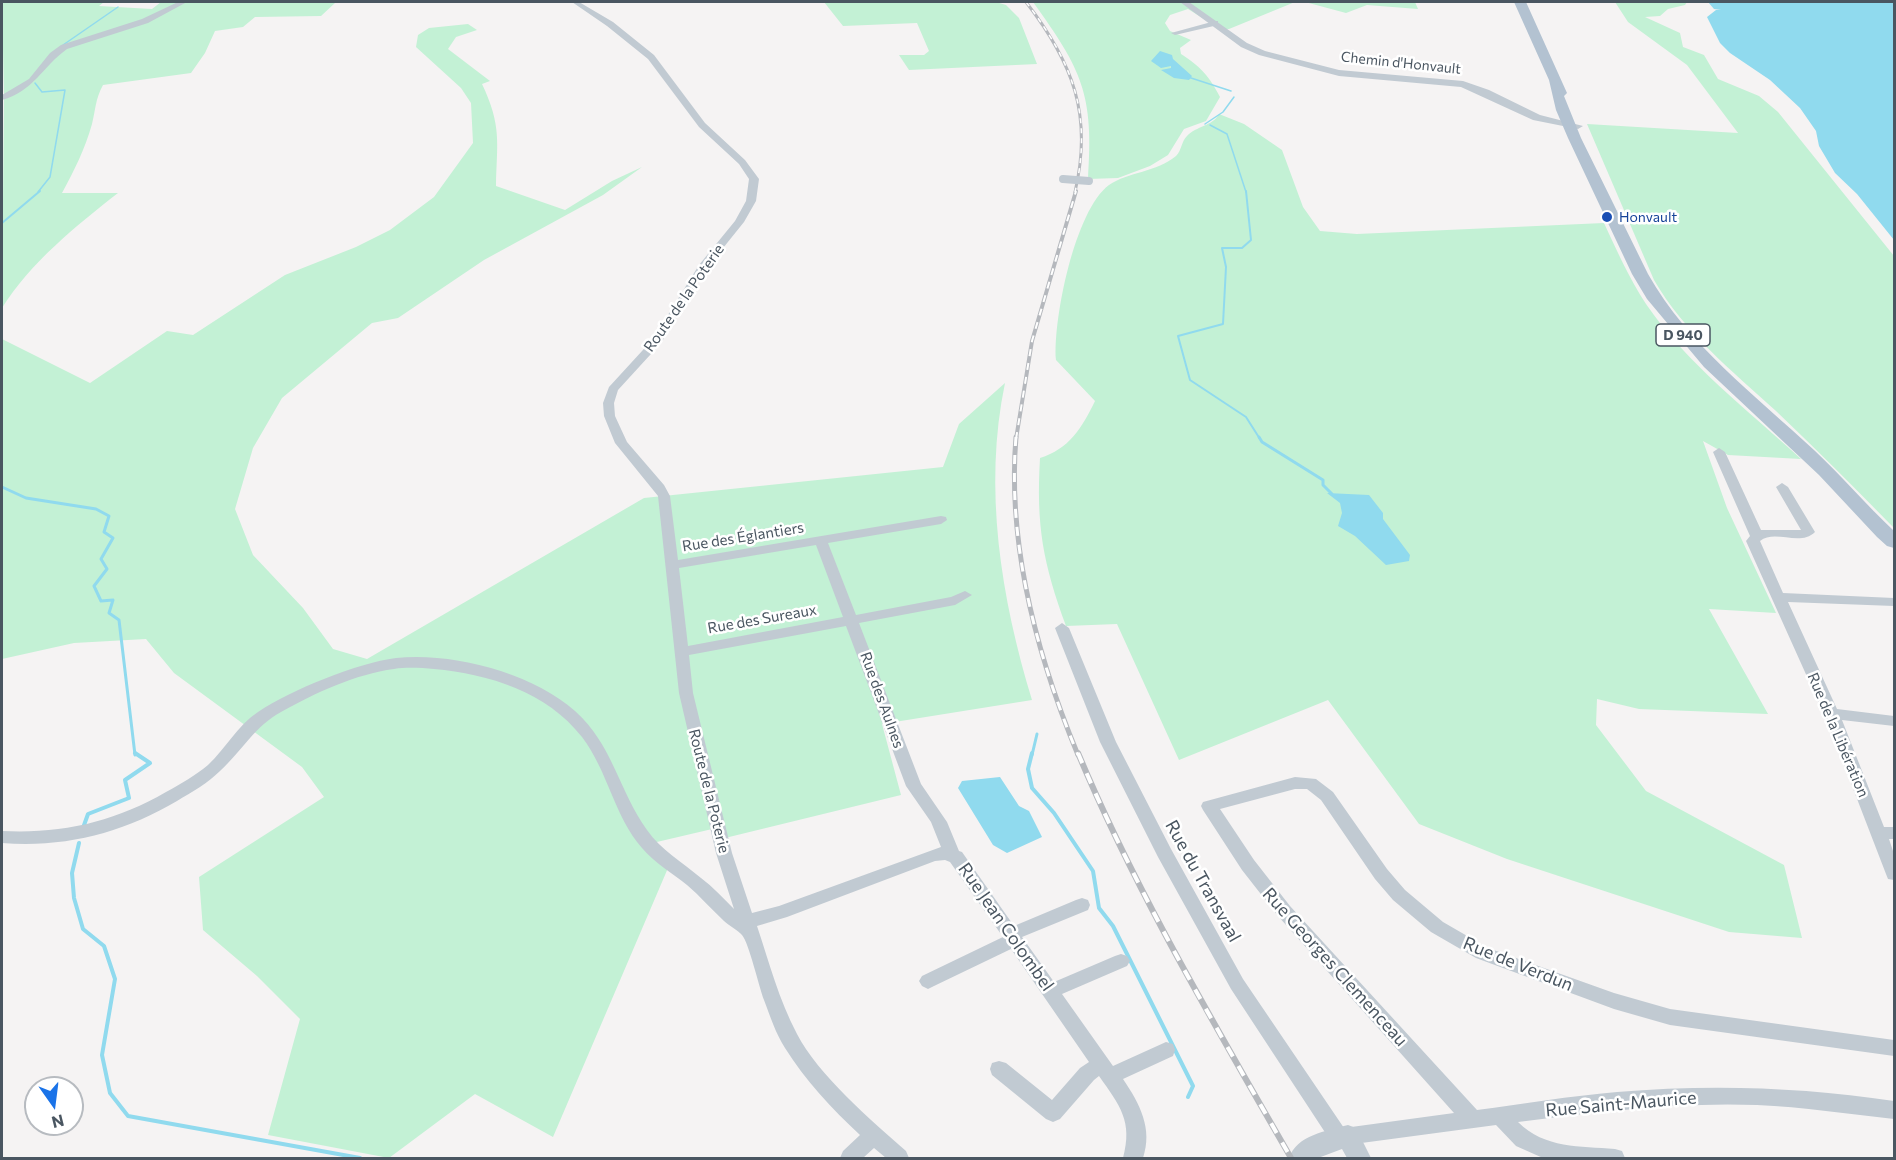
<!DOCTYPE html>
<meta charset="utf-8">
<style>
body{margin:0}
#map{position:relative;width:1896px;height:1160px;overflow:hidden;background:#f5f3f3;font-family:Commissioner,sans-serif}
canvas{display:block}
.frame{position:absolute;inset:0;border:3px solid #4a5661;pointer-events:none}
.north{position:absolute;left:24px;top:1076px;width:60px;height:60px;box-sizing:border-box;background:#fff;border:2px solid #b7bbc0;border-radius:50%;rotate:166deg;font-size:16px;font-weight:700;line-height:24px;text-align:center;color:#4a5661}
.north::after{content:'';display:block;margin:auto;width:21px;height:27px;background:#1a73e8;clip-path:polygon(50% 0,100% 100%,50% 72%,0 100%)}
</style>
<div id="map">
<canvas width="1896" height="1160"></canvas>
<div class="frame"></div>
<div class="north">N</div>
</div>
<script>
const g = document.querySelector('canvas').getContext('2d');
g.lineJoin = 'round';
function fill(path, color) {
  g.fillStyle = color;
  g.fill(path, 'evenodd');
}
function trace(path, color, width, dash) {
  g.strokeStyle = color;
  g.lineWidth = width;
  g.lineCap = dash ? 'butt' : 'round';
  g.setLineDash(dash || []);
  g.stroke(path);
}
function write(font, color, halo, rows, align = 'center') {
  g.font = font + ' Commissioner,sans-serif';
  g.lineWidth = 5;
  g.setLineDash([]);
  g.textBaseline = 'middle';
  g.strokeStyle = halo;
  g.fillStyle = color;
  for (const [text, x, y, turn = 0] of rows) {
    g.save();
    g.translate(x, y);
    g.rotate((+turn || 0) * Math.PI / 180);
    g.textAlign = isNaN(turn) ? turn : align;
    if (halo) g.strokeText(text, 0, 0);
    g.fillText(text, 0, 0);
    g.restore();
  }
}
fill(new Path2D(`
 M2,2h102l-5,4 53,3 9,-7h188l-14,1 -14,13 -66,1 -12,10 -28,4 -10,22 -14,20 -88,12c-8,15 -7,23 -11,39 -7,25 -18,47 -30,69h56c-41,32 -88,70 -116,115l2,-213z
 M824,2h172l10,3 13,13 18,46 -128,6 -10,-15h25l5,-4 -12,-28 -74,3z
 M1033,2h262l-66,27h-9l-32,-20 -18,6 -5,8 5,8 21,9 -11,8 1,6c19,12 29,23 39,43l-14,24 -22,8 -16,26 -18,11 -32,12 -30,1c6,-85 -6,-109 -55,-177z
 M1305,2h110l3,7 -51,-4 -21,8z
 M1615,2h72l-2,3 -17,4 -8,7 -15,1 35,16 3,14 21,8 14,24 41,17 19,16 116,144v272c-39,-40 -78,-79 -118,-117 -44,-40 -92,-79 -122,-131l-67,-156 151,9 -51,-68 -59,-43z
 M468,24l9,6 -21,7 -8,12 42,32 -8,3c20,42 15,58 14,102l69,24 47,-29 30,-14 -39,28 -119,65 -86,58 -26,5 -90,75 -29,50 -18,61 18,46 50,53 30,41 34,10 277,-161 299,-31 16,-43 46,-41c-22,105 -4,215 27,317l-150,24 19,71 -176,43v-12l-81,19 24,23 -115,269 -78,-43 -86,64 -121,-23 32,-116 -43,-43 -54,-46 -4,-53 125,-80 -22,-30 -128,-94 -28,-34 -72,4 -72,16v-320l88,44 77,-52 26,4 92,-60 71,-28 34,-17 44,-33 39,-54 -2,-40 -10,-15 -45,-41 2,-12 11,-7z
 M1219,114l25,10 38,26 21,57 17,24 37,3 247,-11c13,28 25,55 42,81 41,60 102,106 155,155l-73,-4 -25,-14 24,67 49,105 -67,-4 59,105 -129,-5 -42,-10 -1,26 50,66 138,74 18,73 -73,-6 -222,-73 -88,-35 -91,-124 -149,60 -62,-136 -51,2c-23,-63 -30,-100 -26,-168 29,-9 42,-30 55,-57l-39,-41c-3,-41 19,-150 53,-175 19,-13 48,-13 67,-29 6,-6 5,-14 11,-20 9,-10 26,-10 32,-22z`), '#c3f1d5');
fill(new Path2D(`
 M1708,2h186v238l-37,-46 -22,-21 -16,-27 -3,-15 -16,-23 -30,-28 -40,-27 -10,-10 -13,-26 9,-7h5l-7,-1z
 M1160,51l12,4 1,4 19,17 -3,4 -15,-2 -13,-8 10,-2v-2l-10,2 -10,-7z
 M1327,493l42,2 14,18v6l27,36 -1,6 -23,4 -31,-29 -17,-10 4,-13 -2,-10z
 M1000,777l19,29 10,5 13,26 -35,16 -14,-8 -35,-57 4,-7z`), '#90daee');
trace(new Path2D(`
 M63,45l55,-38
 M1188,77l43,14
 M35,83l7,9 23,-2 -15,87 -12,15
 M1205,124l18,-12 11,-15
 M1210,125l17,9 19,58`), '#90daee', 1.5);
trace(new Path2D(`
 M1246,191l5,49 -9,8h-20l4,19 -3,57 -45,12 12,44 56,37 14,22
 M2,223l38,-32`), '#90daee', 2);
trace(new Path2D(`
 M1259,437l3,5 61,38v5l9,9
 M2,487l24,11 70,11 13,7 -5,16 9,6 -12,21 6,10 -13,17 7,15 12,-1 -4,13 10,7 16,135
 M1032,755l5,-21`), '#90daee', 3);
trace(new Path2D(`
 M1032,753l-4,16 4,19 22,25 39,58 6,37 14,18 80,160 -5,11
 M83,828l5,-14 41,-16 -4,-18 25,-17 -15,-10
 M79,843l-7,30 2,25 9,31 21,17 11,33 -13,76 8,38 18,23 232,42`), '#90daee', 4);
fill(new Path2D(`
 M178,2h9l-39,21 -81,26c-25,18 -33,42 -65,51v-5l27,-16 21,-26 11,-8 81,-26z
 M572,2h7l34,20 41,33 51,68 40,37 14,19 -3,22 -12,21 -37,46 -46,75 -43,47 -4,13 1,13 12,26 37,43 6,11 8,64 263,-44 5,1 1,3 -6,4 -113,19 28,72 95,-18 14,-6 7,4 -17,10 -96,18 62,161 26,38 12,29 3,1 52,74 62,-26 6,-2 6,2 2,5 -2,5 -66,27 32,45 61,-26 6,-2 6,2 3,5 -3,5 -65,28 51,72 53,-24 7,2 2,6 -2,6 -50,23c17,25 30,50 20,79h-20c10,-37 -3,-52 -24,-82l-5,4 -34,39 -7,3 -7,-3 -54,-44 -2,-6 2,-6 7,-2 7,2 46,37 28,-32 9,-6 -78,-113 -77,37 -6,3 -6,-3 -3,-5 3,-5 81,-39 -53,-75 -5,-2 -10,1 -148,56 -30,9c12,36 22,74 40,108 21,41 74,86 109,117l3,7h-23l-12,-10 -11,10h-23l3,-7 17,-16c-28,-26 -55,-55 -75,-87 -9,-14 -15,-32 -21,-48 -5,-13 -15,-57 -22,-65 -4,-5 -13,-9 -18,-14 -13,-12 -24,-25 -37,-36 -15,-12 -32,-22 -45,-37 -28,-32 -34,-77 -60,-111 -35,-45 -93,-63 -148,-68 -13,-1 -27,-2 -40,0 -38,5 -79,24 -113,43 -26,14 -39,39 -61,59 -12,12 -28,21 -43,30 -54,32 -112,47 -175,42v-12c60,3 112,-9 164,-39 15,-8 30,-17 42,-27 18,-17 29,-39 50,-53 33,-22 99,-49 138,-54 57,-6 136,15 179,53 38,34 44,80 72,119 14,20 35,32 54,48 12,9 22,20 33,31l-18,-56 -37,-160 -21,-197 -43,-53 -11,-27 -1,-13 6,-16 44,-48 46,-74 36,-44 11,-20 3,-22 -10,-15 -40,-37 -51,-68 -41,-33zM816,545l27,72 -155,29 -9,-78zM846,626l60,160 25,36 10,25 -162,59 -27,7 -20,-60 -39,-160 -4,-38z
 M1215,21h3v4l-43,10 -4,-2z
 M1719,448l6,4 36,78h40l-25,-43 6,-4 6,4 27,45c-15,15 -40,-3 -55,9l23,52 111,5v8l-106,-4 49,107 57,7v10l-52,-6 42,107h10v12h-5l5,15v26l-6,-1 -2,-5 -59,-153 -81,-180 4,-5 -37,-84z
 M1062,623l7,5 47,114 55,107 72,130 101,149 110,-15 -176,-197 -36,-46 -39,-60 -2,-4 2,-4 92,-25 21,2 17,13 54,77 18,21 38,32 45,26 126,45 56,16 224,31v16l-224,-31 -56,-16 -138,-51 -45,-26 -38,-32 -18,-21 -54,-79 -14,-11h-12l-75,20 34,51 36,46 187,204c46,-6 93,-14 140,-18 93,-8 185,-5 277,9v18c-45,-5 -91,-12 -137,-14 -80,-3 -159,7 -239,17 27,27 62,24 97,27l7,2 3,7h-82l-27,-12 -20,-21 -157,21 -7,-3 -101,-154 -73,-132 -58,-115 -45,-114z`), '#c1cad2');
fill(new Path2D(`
 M1180,2h9l58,41 18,8 74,19 124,11 26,9 51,25 43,11 -5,3 -45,-9 -72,-33 -122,-11 -80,-21 -18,-8z
 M1348,1125l8,3 15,30h-24l-5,-9 -24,9h-29c8,-23 37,-27 59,-33z`), '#c1cad2');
fill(new Path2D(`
 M1514,2h12l41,91 -3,3 17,42 67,136c40,71 107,121 166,176 28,26 52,55 80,81v17l-7,-2 -10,-9 -58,-62 -115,-108 -57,-68 -15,-25 -64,-136 -12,-28 -7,-30z`), '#b3c2d1');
const railFar3 = new Path2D(`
 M1026,2c47,61 67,113 49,190`);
const railFar2 = new Path2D(`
 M1016,439l16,-98 44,-150`);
const railFar1 = new Path2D(`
 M1016,437c-9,108 21,219 62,318`);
const rail = new Path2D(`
 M1078,753c59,141 137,272 213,405`);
trace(railFar3, '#b5b8bd', 3);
trace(railFar2, '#b5b8bd', 4);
trace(railFar1, '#b5b8bd', 5);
trace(rail, '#b5b8bd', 6);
trace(railFar3, '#fff', 1.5, [5]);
trace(railFar2, '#fff', 2, [7]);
trace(railFar1, '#fff', 3, [9]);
trace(rail, '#fff', 4, [11]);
trace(new Path2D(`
 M1063,179l26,2`), '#c1cad2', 8);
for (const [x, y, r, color] of [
 [1607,217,6,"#1a4fb4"]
]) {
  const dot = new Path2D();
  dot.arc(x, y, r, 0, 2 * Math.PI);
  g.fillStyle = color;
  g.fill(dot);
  trace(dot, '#fff', 2);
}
write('14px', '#4a5661', '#fff', [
 ["Chemin d'Honvault",1401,63,6]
]);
write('14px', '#164399', '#fff', [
 ["Honvault",1619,217]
], 'left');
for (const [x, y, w] of [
 [1683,335,54]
]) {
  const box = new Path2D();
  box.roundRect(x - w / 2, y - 11, w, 22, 4.5);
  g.fillStyle = '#fff';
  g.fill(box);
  trace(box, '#4a5661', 1.5);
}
write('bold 14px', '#4a5661', null, [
 ["D 940",1683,335]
]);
write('15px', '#4a5661', '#fff', [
 ["Route de la Poterie",684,298,-55],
 ["Rue des Églantiers",743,537,-9],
 ["Rue des Sureaux",762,619,-10],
 ["Rue des Aulnes",882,700,70],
 ["Rue de la Libération",1838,735,67],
 ["Route de la Poterie",709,791,76]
]);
write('18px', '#4a5661', '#fff', [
 ["Rue du Transvaal",1203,881,61],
 ["Rue Jean Colombel",1006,927,55],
 ["Rue de Verdun",1518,964,22],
 ["Rue Georges Clemenceau",1335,967,48],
 ["Rue Saint-Maurice",1621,1104,-5]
]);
</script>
